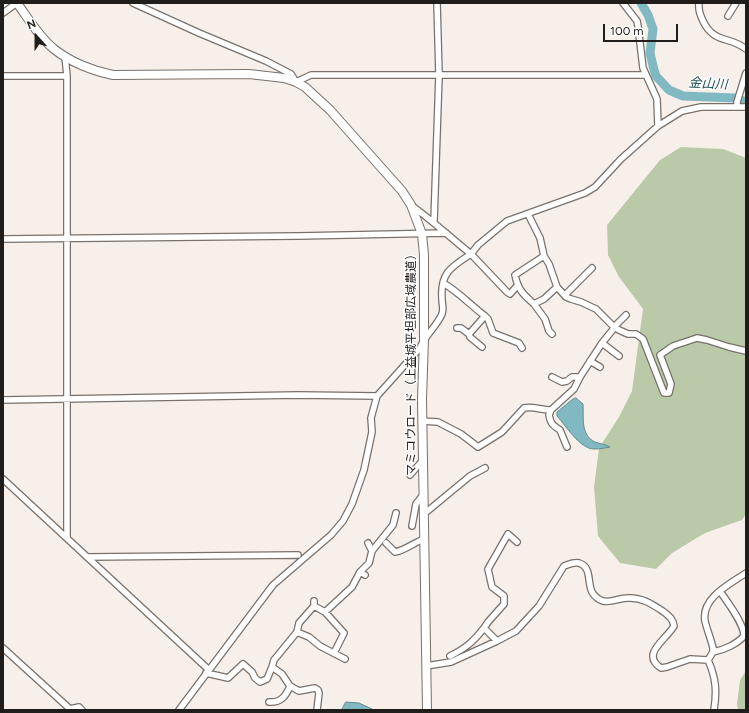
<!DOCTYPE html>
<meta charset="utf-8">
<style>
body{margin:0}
#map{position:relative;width:749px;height:713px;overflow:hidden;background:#f7f0ea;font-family:Figtree,sans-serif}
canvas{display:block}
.frame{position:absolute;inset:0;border:4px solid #201d1b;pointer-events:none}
.north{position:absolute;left:16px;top:16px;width:40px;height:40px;-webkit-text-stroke:3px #fff;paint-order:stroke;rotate:339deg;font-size:11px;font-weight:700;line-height:16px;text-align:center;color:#201d1b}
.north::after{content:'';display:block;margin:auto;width:14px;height:18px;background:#201d1b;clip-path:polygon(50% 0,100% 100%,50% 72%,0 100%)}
.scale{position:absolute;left:603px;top:24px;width:75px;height:18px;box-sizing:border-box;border:2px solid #201d1b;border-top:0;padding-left:5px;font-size:12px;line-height:14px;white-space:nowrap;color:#201d1b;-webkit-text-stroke:3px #fff;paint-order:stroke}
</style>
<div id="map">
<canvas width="749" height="713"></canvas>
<div class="frame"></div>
<div class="north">N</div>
<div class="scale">100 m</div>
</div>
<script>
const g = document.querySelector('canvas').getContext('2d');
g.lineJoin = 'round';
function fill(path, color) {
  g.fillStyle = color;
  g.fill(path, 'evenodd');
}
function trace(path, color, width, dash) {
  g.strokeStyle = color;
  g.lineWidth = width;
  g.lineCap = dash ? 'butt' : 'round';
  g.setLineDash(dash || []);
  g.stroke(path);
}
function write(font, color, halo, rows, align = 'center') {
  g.font = font + ' Figtree,"Noto Sans JP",sans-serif';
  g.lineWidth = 3;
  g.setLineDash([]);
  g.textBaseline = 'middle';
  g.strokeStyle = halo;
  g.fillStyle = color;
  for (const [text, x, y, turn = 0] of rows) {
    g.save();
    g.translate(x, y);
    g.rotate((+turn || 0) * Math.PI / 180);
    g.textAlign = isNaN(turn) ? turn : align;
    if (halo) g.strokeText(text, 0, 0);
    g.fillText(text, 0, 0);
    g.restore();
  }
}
fill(new Path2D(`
 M681,147l42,2 23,9v356l-4,6 -37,13 -33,20 -16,16 -36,-6 -22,-27 -4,-49 5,-39 20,-31 13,-26 11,-82 -24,-32 -11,-22 -1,-30 53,-65z
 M746,671v39h-8l-1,-6 3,-24z`), '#bacaa9');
const water = new Path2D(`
 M576,398l7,6c1,13 -3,31 12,38 5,2 10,2 15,5 -5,1 -10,2 -16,2 -14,0 -28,-23 -37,-33v-4l16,-13z
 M346,702l13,1 15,7h-32z`);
fill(water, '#80b9c2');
trace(water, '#638a90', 1);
trace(new Path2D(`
 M641,3l7,12 5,14 -3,24 4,17 2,6 13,14 14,6 52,2 11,4`), '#80b9c2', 9);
const street = new Path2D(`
 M133,3l66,30 67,28 25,13 5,8 15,-7h335
 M623,3l14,18 1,5 5,42 14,31 1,27
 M699,3c-1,7 1,12 4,18 11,23 27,15 43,28
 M3,13l14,-10
 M728,16l8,-13
 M65,56l2,20v462
 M3,76h64
 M737,106v-4l9,-29
 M412,206c21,15 39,32 59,48l7,-9 29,-24 78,-28 10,-6 26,-28 37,-33 24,-15 19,-4h45
 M528,214l12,24 4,18 5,8 8,23 9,10 5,2 10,3 15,7 16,16 7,5 9,4h8l7,5 21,54h5l2,-9 -11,-29 13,-9 24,-8 10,2 22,7 17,4
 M434,221l5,-146 -2,-72
 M3,239l295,-3 148,-3
 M443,283c16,9 27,22 42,33l-16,18 1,3 12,10
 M565,295l27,-27
 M534,304c-11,-10 -16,-14 -19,-29l29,-19
 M485,316l3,3 5,14 26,10 3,5
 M614,327l12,-12
 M615,327l-13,16 17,13
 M457,328h4l8,6
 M552,334l-3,-3 -4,-12 -11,-15 10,-5 13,-12
 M590,361l10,6
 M552,377l10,5 5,-1 5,-4h8l22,-34
 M3,400l295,-5 79,1
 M422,421l16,1 23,12 17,13 24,-15 22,-24c8,-2 18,2 27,2
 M567,447l-7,-17c-7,-5 -9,-5 -11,-15l2,-5 23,-21 6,-12
 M410,475l13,-15
 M3,479l206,191
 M424,514l46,-38 15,-8
 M412,526l4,-22 7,-9
 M368,543l4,8
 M386,543l9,9c9,-1 20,-10 29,-13
 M87,557l211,-2
 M365,575l-5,-3 9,-9 3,-12 21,-26 3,-12
 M314,606l11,6 19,21 -10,20
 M325,612l27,-25 8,-15
 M297,632l12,5 11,9 25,13
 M497,641l-13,-13 4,-6 16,-18v-8l-12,-9 -4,-18 20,-35 9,8
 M3,648l67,61 9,-2 3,3
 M713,652c11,-2 24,-8 31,-16 0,-13 -17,-34 -24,-45
 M450,656c16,-8 23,-14 34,-28
 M426,666l25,-4 46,-21 19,-10 23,-25 25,-40c5,-2 10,-4 15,-3 13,4 8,19 13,29 2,4 7,8 11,9 9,2 16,-3 24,-3 15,-1 25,6 37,14 5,4 9,7 10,14 -8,14 -34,28 -13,42l6,-1 23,-8 18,1
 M272,667l2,-7 23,-28 2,-9 15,-17v-5
 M206,673l22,5 15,-14 9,8 3,6 5,4 7,-3 5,-12 10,7 8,12 9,5 16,-3 3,2 1,3 -2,17
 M269,702c12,1 17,-6 21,-16
 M179,710l94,-125 58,-50 12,-14 9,-17 12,-34 8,-38 -1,-14 6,-22 43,-48c5,-13 17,-22 22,-34 2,-5 0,-10 0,-15 -2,-26 9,-32 29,-45l36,38 3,2 7,-8
 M714,710c3,-19 2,-32 -6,-50l5,-8v-4c-2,-9 -6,-18 -8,-27 -4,-23 25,-37 41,-48`);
const secondary = new Path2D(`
 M17,3c11,15 22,34 37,46 16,13 39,22 59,26l136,-1 35,4 12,4 9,5 25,23 72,81 9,14 11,29 2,21v84l-2,60 5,311`);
trace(street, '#77706b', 8);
trace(secondary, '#77706b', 10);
trace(street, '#fff', 5.5);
trace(secondary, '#fff', 8);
write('12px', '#201d1b', '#fff', [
 ["マミコウロード（上益城平坦部広域農道）",411,362,-90]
]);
write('italic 13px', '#1d4f56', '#fff', [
 ["金山川",708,84,3]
]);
</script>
